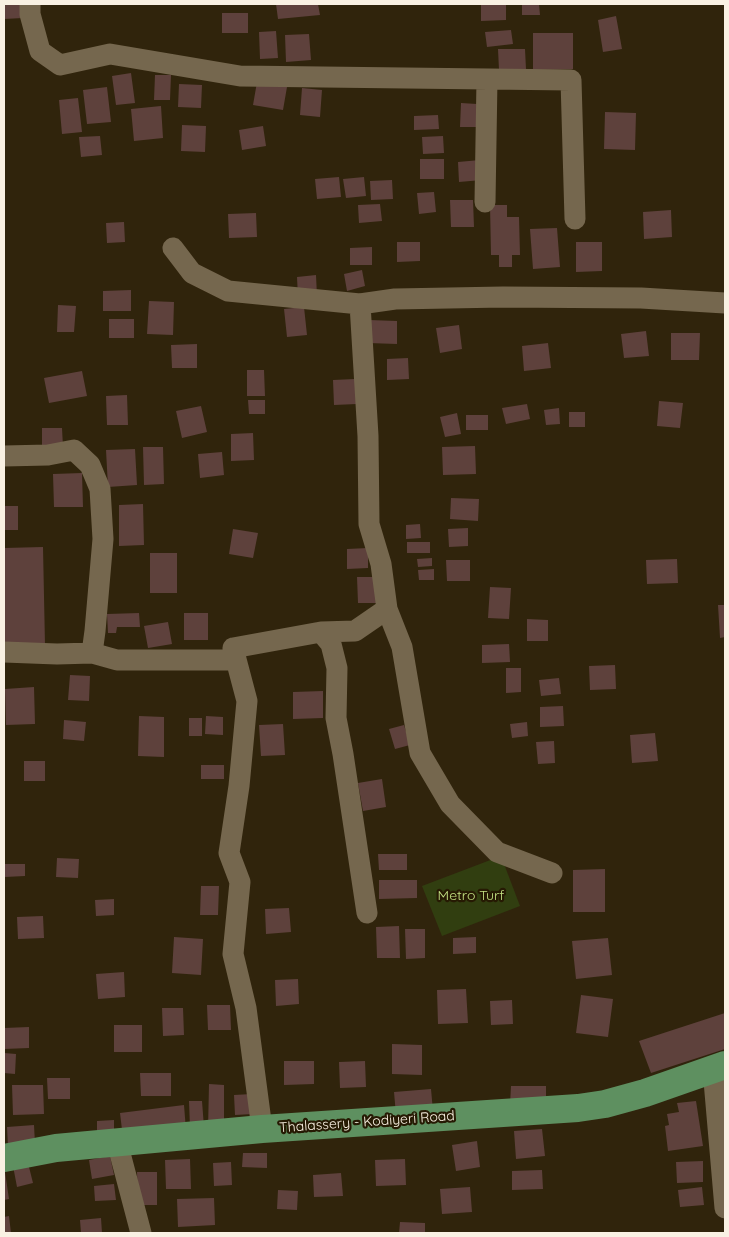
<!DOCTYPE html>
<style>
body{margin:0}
#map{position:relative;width:729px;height:1237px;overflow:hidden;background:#30240c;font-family:Quicksand,sans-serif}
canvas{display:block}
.frame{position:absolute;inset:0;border:5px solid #f9f1e3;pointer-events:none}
</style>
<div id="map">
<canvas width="729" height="1237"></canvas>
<div class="frame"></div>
</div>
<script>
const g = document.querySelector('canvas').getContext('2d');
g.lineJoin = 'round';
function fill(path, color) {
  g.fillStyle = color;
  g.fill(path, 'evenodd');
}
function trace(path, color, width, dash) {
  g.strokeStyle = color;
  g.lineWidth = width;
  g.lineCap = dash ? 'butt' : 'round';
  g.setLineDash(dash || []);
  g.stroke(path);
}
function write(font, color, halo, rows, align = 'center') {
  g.font = font + ' Quicksand,sans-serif';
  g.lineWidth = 4.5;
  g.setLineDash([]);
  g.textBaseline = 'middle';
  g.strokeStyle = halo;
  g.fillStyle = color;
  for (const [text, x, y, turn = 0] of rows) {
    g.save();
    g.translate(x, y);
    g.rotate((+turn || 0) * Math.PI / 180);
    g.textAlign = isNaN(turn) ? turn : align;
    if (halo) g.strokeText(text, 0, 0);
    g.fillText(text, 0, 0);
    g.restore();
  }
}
fill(new Path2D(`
 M501,856l19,50 -78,30 -20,-50z`), '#313e10');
fill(new Path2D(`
 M4,4h18l1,14 -19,1z
 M276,4h42l2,11 -42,4z
 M481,4h25v16l-25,1z
 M522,4h17l1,11h-18z
 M222,13h26v20h-26z
 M616,16l6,33 -19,3 -5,-32z
 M511,30l2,14 -26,3 -2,-15z
 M276,31l2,27 -18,1 -1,-27z
 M533,33h40v36l-40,1z
 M309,34l2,26 -25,2 -1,-27z
 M498,49h27l1,20 -27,1z
 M131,73l4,30 -19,2 -4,-29z
 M155,75h16l-1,25h-16z
 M257,82l30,5 -4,23 -30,-5z
 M179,84l23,1 -1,23 -23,-1z
 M107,87l4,35 -24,2 -4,-34z
 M302,88l20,2 -2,27 -20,-2z
 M78,98l4,34 -20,2 -3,-34z
 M461,103l16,1 -1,23h-16z
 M161,106l2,32 -29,3 -3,-32z
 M605,112l31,1 -1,37 -31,-1z
 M438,115l1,14 -25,1v-14z
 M182,125l24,1 -1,26 -24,-1z
 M263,126l3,20 -24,4 -3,-20z
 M100,136l2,19 -21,2 -2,-20z
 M443,136l1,17 -21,1 -1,-17z
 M420,159h24v20h-24z
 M480,160l2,20 -23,2 -1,-20z
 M339,177l2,20 -24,2 -2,-20z
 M364,177l2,19 -20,2 -3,-19z
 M392,180l1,19 -22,1 -1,-19z
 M434,192l2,20 -17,2 -2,-21z
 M450,200h23l1,27h-23z
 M380,204l2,17 -23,2 -1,-18z
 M490,205h17v12h12l1,38h-8v12h-13v-12h-8z
 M671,210l1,27 -28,2 -1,-27z
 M256,213l1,24 -28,1 -1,-24z
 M124,222l1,20 -18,1 -1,-20z
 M557,228l3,39 -27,2 -3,-40z
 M397,242h23v19l-23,1z
 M576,242h26v29l-26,1z
 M372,247v18h-22v-17z
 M362,270l3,16 -18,5 -3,-17z
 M316,275l1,21 -19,2 -1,-21z
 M131,290v21h-28v-20z
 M149,301l25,1 -1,33 -26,-1z
 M58,305l18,1 -2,26h-17z
 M304,307l3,28 -20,2 -3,-28z
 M109,319h25v19h-25z
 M369,320l28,1v23l-29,-1z
 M459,325l3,24 -22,4 -4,-25z
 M646,331l3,25 -25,2 -3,-24z
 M671,333h29l-1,27h-28z
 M548,343l3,25 -27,3 -2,-25z
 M197,344v24h-25l-1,-23z
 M408,358l1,21 -22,1v-21z
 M247,370h17l1,26h-18z
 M82,371l5,25 -38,7 -5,-25z
 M355,379l2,25 -23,1 -1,-25z
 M127,395l1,30h-21l-1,-29z
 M248,400h17v14h-16z
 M659,401l24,2 -3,25 -23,-2z
 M527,404l3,15 -24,5 -4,-16z
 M201,406l6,26 -25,6 -6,-27z
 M559,408l1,16 -14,1 -2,-15z
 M569,412h16v15h-16z
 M457,413l4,21 -16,3 -5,-20z
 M466,415h22v15h-22z
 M42,428h20l1,19h-21z
 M253,433l1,27 -23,1v-27z
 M475,446l1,28 -33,1 -1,-28z
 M143,447h20l1,37 -20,1z
 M135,449l2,36 -29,2 -2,-37z
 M222,452l2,23 -24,3 -2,-24z
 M82,473l1,34h-29l-1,-33z
 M451,498l28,1 -1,22 -28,-2z
 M143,504l1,41 -25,1v-41z
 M4,506h14v24h-14z
 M420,524l1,14 -15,1v-14z
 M468,528v18l-19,1 -1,-18z
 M233,529l25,4 -5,25 -24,-4z
 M407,542h23v11h-23z
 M43,547l2,98 -41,1v-98z
 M368,548v20l-21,1v-20z
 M150,553h27v40h-27z
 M432,558v8l-14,1 -1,-8z
 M677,559l1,24 -31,1 -1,-24z
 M446,560h24v21h-23z
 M434,569v11h-15l-1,-10z
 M357,577h19v26h-18z
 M490,587l21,1 -2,31 -21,-1z
 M718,605h7v32l-5,1z
 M139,613l1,14h-23l-1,6h-8l-1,-19z
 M184,613h24v27h-24z
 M527,619l21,1v21h-21z
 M168,622l4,22 -24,4 -4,-22z
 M509,644l1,18 -28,1v-18z
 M615,665l1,24 -26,1 -1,-24z
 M506,668h15v24l-15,1z
 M70,675l20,1 -1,25 -21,-1z
 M559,678l2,16 -20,2 -2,-16z
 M34,687l1,37 -29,1 -1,-36z
 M323,691v27l-30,1v-27z
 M563,706l1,20 -24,1v-20z
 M139,716l25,1v40l-26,-1z
 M206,716l17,1v18l-18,-1z
 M189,718h13v18h-13z
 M64,720l22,2 -2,19 -21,-2z
 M527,722l1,14 -16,2 -2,-14z
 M283,724l2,31 -24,1 -2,-31z
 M404,725l6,20 -15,4 -6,-20z
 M655,733l3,28 -26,2 -2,-28z
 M554,741l1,22 -17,1 -2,-22z
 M24,761h21v20h-21z
 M201,765h23v14h-23z
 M382,779l4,28 -23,4 -5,-28z
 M378,854h29v16h-28z
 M57,858l22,1 -1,19 -22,-1z
 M5,864h20v12l-20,1z
 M605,869v43h-32v-42z
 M379,880h38v18l-38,1z
 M201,886h18l-1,29h-18z
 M114,899v16l-18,1 -1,-16z
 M289,908l2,24 -25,2 -1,-25z
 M43,916l1,22 -26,1 -1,-22z
 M399,926l1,32h-23l-1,-31z
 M405,929h20v29l-19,1z
 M174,937l29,2 -2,36 -29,-2z
 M476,937v16l-23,1v-16z
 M608,938l4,37 -36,4 -4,-38z
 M124,972l1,25 -27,2 -2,-25z
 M298,979l1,25 -23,2 -1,-26z
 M466,989l2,34 -30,1 -1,-34z
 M581,995l32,4 -5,38 -32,-4z
 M512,1000l1,24 -22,1 -1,-24z
 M207,1005h23l1,25h-23z
 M162,1008h21l1,27 -21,1z
 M725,1013v36l-74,24 -12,-32z
 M114,1025h28v27h-28z
 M29,1027v21l-25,1v-21z
 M392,1044l30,1v30l-30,-1z
 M4,1053l12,1 -1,20 -11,-1z
 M284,1061h30v23l-30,1z
 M365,1061l1,26 -26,1 -1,-26z
 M140,1073h31v23h-30z
 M47,1078h23v21h-22z
 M209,1084l15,1v45h-16z
 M12,1085h31l1,29 -31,1z
 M511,1086h35v20l-36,-1z
 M431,1089l2,22 -37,4 -2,-23z
 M252,1094l1,20 -18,1 -1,-20z
 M189,1101h13l2,26 -14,1z
 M696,1101l7,45 -35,5 -3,-25 4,-1 -2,-11 12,-2 -2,-9z
 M184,1105l2,25 -63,8 -3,-25z
 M114,1120v19h-17v-18z
 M34,1125l1,19 -27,3 -1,-20z
 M542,1129l3,27 -29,3 -2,-28z
 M477,1141l3,26 -24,4 -4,-26z
 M243,1153h24v15l-25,-1z
 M110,1156l4,19 -22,4 -3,-19z
 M190,1159l1,30h-25l-1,-29z
 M405,1159l1,26 -30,1 -1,-26z
 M703,1161v21l-26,1 -1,-21z
 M231,1162l1,23 -18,1 -1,-23z
 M28,1163l5,20 -16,4 -4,-21z
 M542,1170l1,19 -31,1v-19z
 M4,1172h1l4,27 -5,1z
 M137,1172h20v33h-19z
 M341,1173l2,23 -29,1 -1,-22z
 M114,1184l2,16 -21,1 -1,-15z
 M470,1187l2,25 -30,2 -2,-25z
 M702,1187l2,18 -24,2 -2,-17z
 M278,1190l20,1 -1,19 -20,-1z
 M214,1198l1,27 -37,2 -1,-28z
 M9,1216l2,17h-7v-16z
 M101,1218l1,15h-21l-1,-13z
 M400,1222l25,1v10h-26z`), '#5e413c');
trace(new Path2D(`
 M30,4v10l10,37 20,14 50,-11 130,22 331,4 4,139
 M485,202l2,-123
 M173,248l19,25 36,18 132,13 35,-5 108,-2 138,1 84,5
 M4,456l44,-1 26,-5 16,15 10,24 3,50 -8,92 -3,22
 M387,609l15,38 18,106 30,51 47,48 55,21
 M321,632l10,12 6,24 -1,50 7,36 24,159
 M4,652l53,2 35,-1 25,7h119
 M713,1069l12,139
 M262,1129l-16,-121 -13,-54 7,-72 -11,-29 10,-67 8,-85 -14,-53 88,-16 34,-1 32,-22 -6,-45 -12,-40 -1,-88 -8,-132
 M117,1142l24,91`), '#75674e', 21);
trace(new Path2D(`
 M4,1158l52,-10 206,-19 316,-21 27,-4 40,-11 80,-28`), '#5e9060', 28);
write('14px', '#c4e283', '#261a03', [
 ["Metro Turf",471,896]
]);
write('14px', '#f9f1e3', '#261a03', [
 ["Thalassery - Kodiyeri Road",367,1122,-4]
]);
</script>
